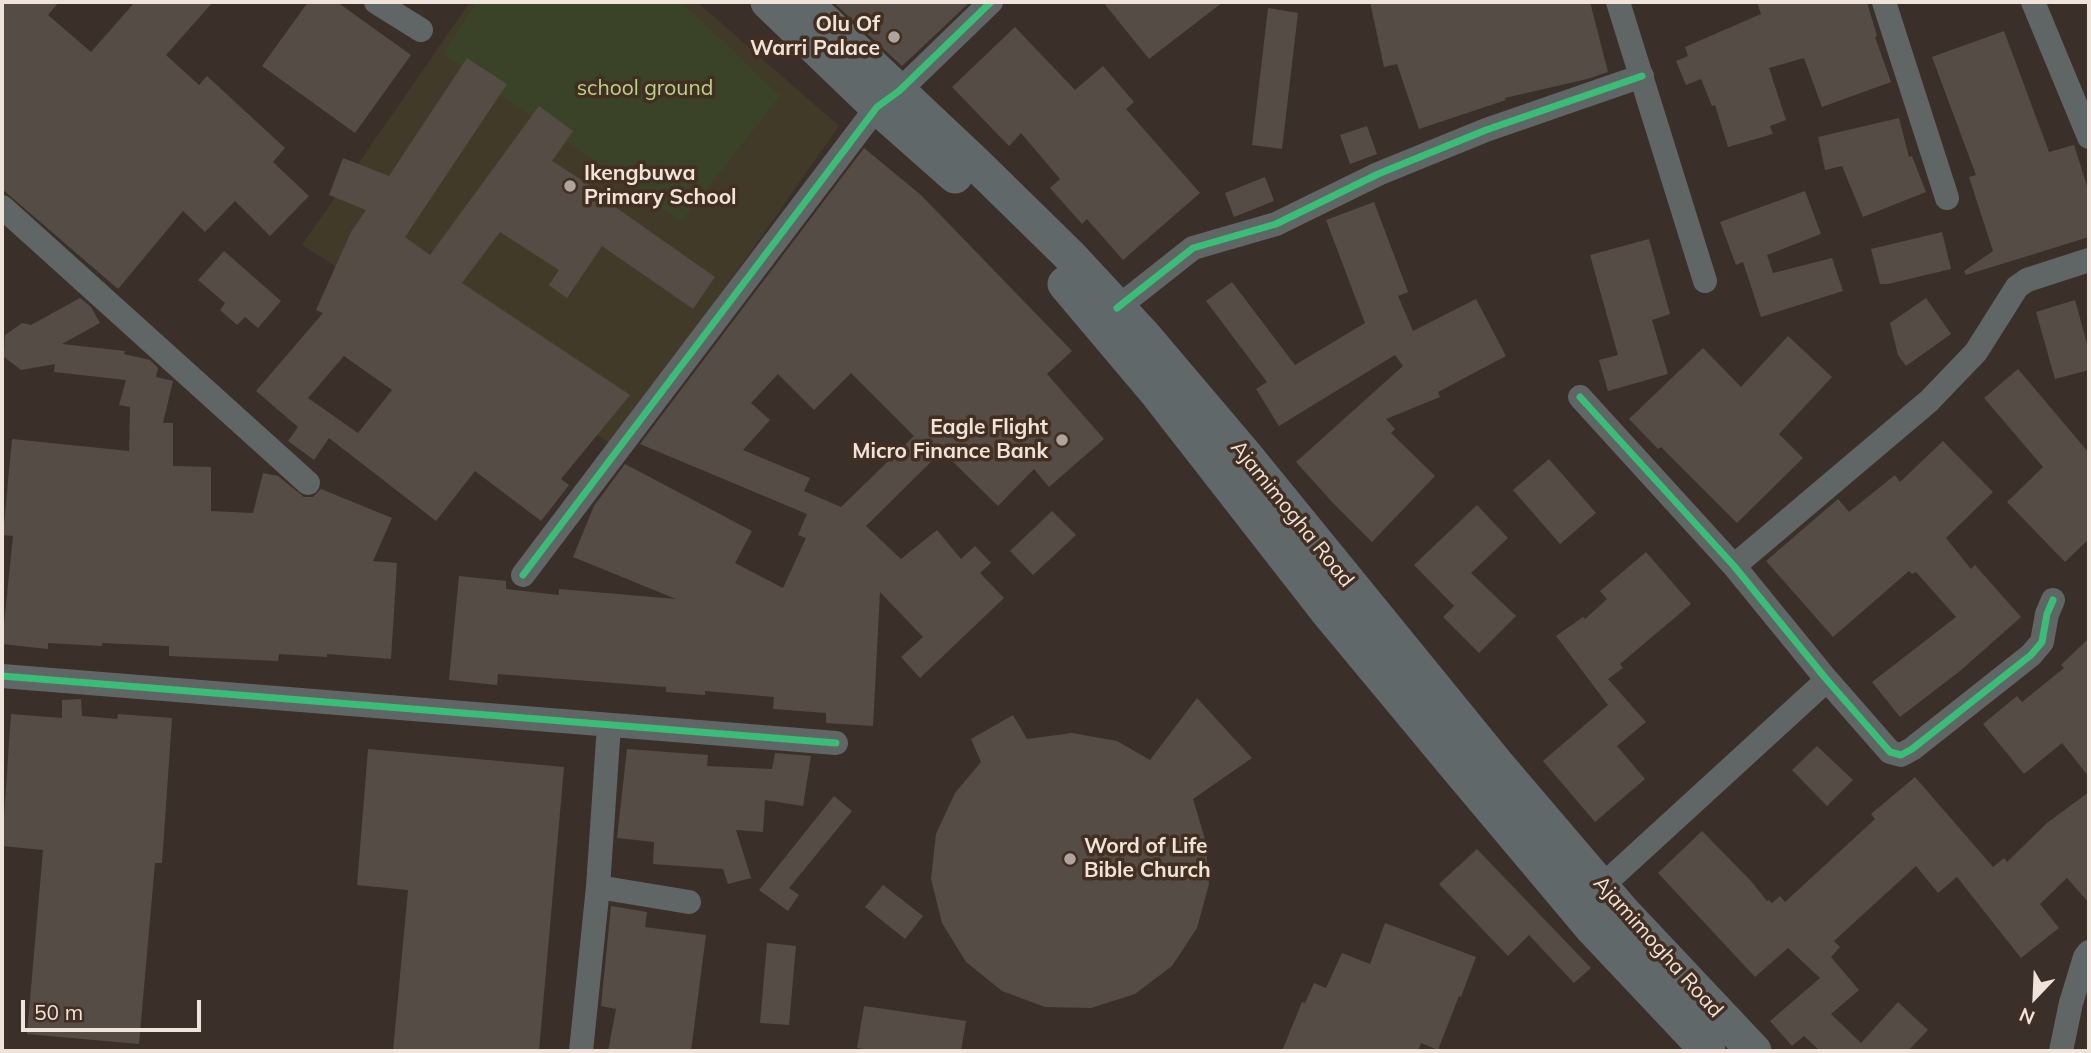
<!DOCTYPE html>
<style>
body{margin:0}
#map{position:relative;width:2091px;height:1053px;overflow:hidden;background:#3b3029;font-family:Mulish,sans-serif}
canvas{display:block}
.frame{position:absolute;inset:0;border:4px solid #f0e3da;pointer-events:none}
.north{position:absolute;left:2000px;top:962px;width:70px;height:70px;-webkit-text-stroke:5px #432f21;paint-order:stroke;rotate:203deg;font-size:19px;font-weight:700;line-height:28px;text-align:center;color:#f0e3da}
.north::after{content:'';display:block;margin:auto;width:24px;height:32px;background:#f0e3da;clip-path:polygon(50% 0,100% 100%,50% 72%,0 100%)}
.scale{position:absolute;left:21px;top:1000px;width:180px;height:32px;box-sizing:border-box;border:4px solid #f0e3da;border-top:0;padding-left:9px;font-size:21px;line-height:24px;white-space:nowrap;color:#f0e3da;-webkit-text-stroke:5px #432f21;paint-order:stroke}
</style>
<div id="map">
<canvas width="2091" height="1053"></canvas>
<div class="frame"></div>
<div class="north">N</div>
<div class="scale">50 m</div>
</div>
<script>
const g = document.querySelector('canvas').getContext('2d');
g.lineJoin = 'round';
function fill(path, color) {
  g.fillStyle = color;
  g.fill(path, 'evenodd');
}
function trace(path, color, width, dash) {
  g.strokeStyle = color;
  g.lineWidth = width;
  g.lineCap = dash ? 'butt' : 'round';
  g.setLineDash(dash || []);
  g.stroke(path);
}
function write(font, color, halo, rows, align = 'center') {
  g.font = font + ' Mulish,sans-serif';
  g.lineWidth = 7;
  g.setLineDash([]);
  g.textBaseline = 'middle';
  g.strokeStyle = halo;
  g.fillStyle = color;
  for (const [text, x, y, turn = 0] of rows) {
    g.save();
    g.translate(x, y);
    g.rotate((+turn || 0) * Math.PI / 180);
    g.textAlign = isNaN(turn) ? turn : align;
    if (halo) g.strokeText(text, 0, 0);
    g.fillText(text, 0, 0);
    g.restore();
  }
}
fill(new Path2D(`
 M470,2h227l142,124 -225,320 -312,-201z`), '#423a29');
fill(new Path2D(`
 M477,2h204l99,94 -99,126 -238,-168z`), '#3a4227');
fill(new Path2D(`
 M2,2h57l-11,13 43,37 44,-50h78l-47,53 33,30 8,-9 78,72 -12,14 36,34 -39,40 -35,-35 -30,31 -22,-21 -65,78 -116,-100z
 M308,2h29l74,53 -56,78 -93,-67z
 M833,2h137l-68,64z
 M1103,2h120l-74,57z
 M1370,2h220l18,70 -21,7 -82,19 1,2 -87,29 -22,-65 -13,3z
 M1757,2h110l10,34 -2,1 16,45 -69,25 -18,-49 -35,10 17,52 -16,6 3,8 -45,13 -13,-42 -3,1 -11,-27 -15,6 -10,-24 12,-5 -3,-9 76,-33z
 M1268,8l30,5 -16,136 -30,-4z
 M1015,27l60,63 28,-24 31,36 -8,7 74,84 -77,67 -36,-41 -5,5 -32,-36 10,-9 -39,-46 -12,13 -57,-59z
 M2004,31l45,121 25,-7 15,47v45l-123,38 -2,-4 29,-20 -24,-74 7,-2 -44,-118z
 M467,58l40,26 -102,153 25,18 109,-149 34,25 -21,30 51,33 -2,3 114,80 -22,32 -91,-63 -35,52 -18,-13 10,-15 -59,-38 -38,51 168,112 -69,84 8,6 -28,36 -66,-50 -39,50 -107,-83 -15,22 -26,-19 10,-14 -42,-36 67,-78 -7,-3 35,-78 15,-22 -37,-15 14,-37 46,18zM344,356l48,34 -34,43 -50,-35z
 M1899,118l10,39 3,-1 14,36 -63,25 -21,-51 -17,4 -7,-33z
 M1367,126l10,28 -27,10 -10,-29z
 M864,148l57,47 151,156 -25,23 57,65 -55,48 -15,-18 -36,37 -56,-55 -76,75 35,33 36,-29 24,29 14,-13 16,17 -11,10 24,25 -84,80 -19,-21 22,-20 -43,-45 -7,134 -47,-3v-10l-53,-4 1,-12 -69,-6v4l-39,-3v-5l-168,-13 -1,11 -48,-5 10,-104 47,5v8l53,6v-6l117,10 -103,-42 21,-51 31,-42 127,67 -17,32 48,25 23,-50 -8,-3 9,-21 -167,-70zM851,373l63,63 -73,71 -37,-16 6,-13 -67,-28 27,-30 -19,-17 27,-29 36,36z
 M1265,177l9,24 -40,16 -9,-24z
 M1805,191l16,43 -54,21 6,18 59,-15 11,33 -82,26 -18,-55 -7,3 -16,-43z
 M1374,202l34,90 -10,4 15,35 63,-32 30,57 -68,36 2,5 -54,22 9,10 -4,4 44,43 -63,66 -39,-39 -37,-41 107,-96 -8,-11 -116,71 -23,-37 11,-7 -61,-81 26,-19 63,83 70,-42 -39,-103z
 M1942,232l9,37 -63,15h-8l-9,-35z
 M1649,239l21,75 -18,6 16,54 -60,17 -9,-31 19,-5 -28,-100z
 M224,251l57,50 -23,27 -13,-11 -8,8 -17,-15 5,-7 -27,-23z
 M80,298l11,9 9,16 -38,21 63,7 -1,3 26,6 8,8 -2,9 17,4 -10,42h10v43l38,1v44l42,2 10,-40 15,3 26,21h9l8,-8 71,29 -19,43 24,2 -6,96 -64,-5v3l-48,-3 -1,7 -109,-5v-10l-67,-3v3l-54,-3v6l-46,-5 11,-108 -10,-1 9,-96 117,12 1,-44 -11,-2 7,-25 -72,-8 1,-8 -34,6 -17,-13 1,-22 17,-12 9,2z
 M1926,298l25,36 -45,32 -8,-11 -8,-32z
 M2075,300l14,51v19l-34,9 -19,-67z
 M1788,336l44,41 -53,57 24,24 -66,65 -76,-76 -3,2 -29,-30 74,-71 38,39z
 M2018,369l71,84v86l-24,23 -58,-60 36,-35 -59,-69z
 M1943,441l50,51 -47,46 25,31 4,-4 46,52 -61,54 -60,46 -28,-35 84,-65 -40,-45 -4,2 -3,-3 -76,66 -67,-76 72,-62 11,13 46,-37 5,7z
 M1549,459l47,54 -36,31 -47,-54z
 M1477,505l31,33 -37,35 45,43 -37,37 -36,-36 11,-11 -40,-41z
 M1052,511l24,24 -43,40 -23,-24z
 M1646,552l45,52 -71,60 3,4 -15,11 38,43 -29,24 28,33 -50,43 -52,-61 65,-56 -52,-69 27,-19 2,2 22,-20 -7,-8z
 M2089,638v139l-27,-34 -38,31 -41,-50 34,-28 5,6 42,-34 -3,-3z
 M1197,698l55,60 -59,41 12,40 4,45 -12,44 -25,38 -37,28 -44,14 -46,-1 -43,-16 -36,-29 -24,-39 -11,-44 5,-45 19,-41 26,-31 -10,-23 42,-24 14,24 45,-6 45,8 33,19z
 M81,699l1,17 35,3 1,-5 54,4 -10,145h-7l-16,181 -112,-10 16,-184 -41,-4 9,-132 51,4v-18z
 M1817,746l36,34 -26,26 -35,-36z
 M368,749l196,18 -25,284h-146l15,-161 -51,-5z
 M627,749l81,6 -1,11 65,3 3,-16 36,3 -8,50 -38,-6 -2,32 -27,-2 15,48 -23,6 -5,-15 -70,-5 1,-22 -37,-4z
 M1915,777l78,90 11,-9 3,4 40,-39 42,-31v111l-22,-25 -27,26 19,24 -38,30 -64,-81 -19,16 -22,-27 -82,75 6,6 -9,10 28,33 -28,24 30,29 37,-41 30,28 -20,21h-88l-16,-15 -12,10 -22,-25 50,-43 -32,-30 -33,29 -97,-104 44,-42 49,50 16,20 2,-1 3,3 8,-7 5,6 90,-83 -4,-5z
 M834,796l18,15 -63,77 10,7 -11,16 -29,-21z
 M1477,849l114,119 -17,15 -45,-48 -21,21 -69,-72z
 M883,885l40,31 -18,23 -40,-32z
 M611,906l36,6 -2,15 61,8 -15,116h-83l8,-42 -15,-3z
 M1385,923l91,34 -15,40 -2,-1 -21,54 -17,-7 -3,8h-136l20,-49 3,1 9,-20 12,5 16,-35 28,11z
 M767,943l29,3 -7,79 -29,-2z
 M864,1006l102,15 -5,30h-84l-20,-3z`), '#554c46');
trace(new Path2D(`
 M376,2l45,28
 M1618,2l87,279
 M1884,2l63,196
 M2033,2l56,135
 M2,207l306,276
 M1117,308l76,-60 83,-24 102,-50 108,-44 156,-54
 M1580,397l154,169 93,114 63,72 11,3 11,-6 119,-94 11,-13 5,-28 6,-14
 M1734,566l195,-165 47,-49 41,-65 10,-7 62,-20
 M523,575l354,-468 22,-16 92,-89
 M2,676l834,67
 M1602,886l225,-206
 M598,887l91,15
 M581,1051l17,-164 11,-162
 M2061,1051l10,-48 14,-46 4,-5`), '#606666', 24);
trace(new Path2D(`
 M768,2l109,105 78,69
 M804,2l170,160 95,93 77,83 100,118 250,307 127,149 131,139
 M1065,284l92,109 170,218 133,160 132,157 116,123`), '#60686a', 35);
trace(new Path2D(`
 M1117,308l76,-60 83,-24 102,-50 108,-44 156,-54
 M1580,397l154,169 93,114 63,72 11,3 11,-6 119,-94 11,-13 5,-28 6,-14
 M523,575l354,-468 22,-16 92,-89
 M2,676l834,67`), '#3abd76', 7);
for (const [x, y, r, color] of [
 [894,37,7,"#b1a49c"],
 [570,186,7,"#b1a49c"],
 [1062,440,7,"#b1a49c"],
 [1070,859,7,"#b1a49c"]
]) {
  const dot = new Path2D();
  dot.arc(x, y, r, 0, 2 * Math.PI);
  g.fillStyle = color;
  g.fill(dot);
  trace(dot, '#432f21', 2.5);
}
write('bold 21px', '#f0e3da', '#432f21', [
 ["Olu Of",880,25],
 ["Warri Palace",880,49],
 ["Ikengbuwa",584,174,"left"],
 ["Primary School",584,198,"left"],
 ["Eagle Flight",1048,428],
 ["Micro Finance Bank",1048,452],
 ["Word of Life",1084,847,"left"],
 ["Bible Church",1084,871,"left"]
], 'right');
write('21px', '#b8d487', '#432f21', [
 ["school ground",645,89]
]);
write('21px', '#f0e3da', '#432f21', [
 ["Ajamimogha Road",1292,514,51],
 ["Ajamimogha Road",1658,947,48]
]);
</script>
